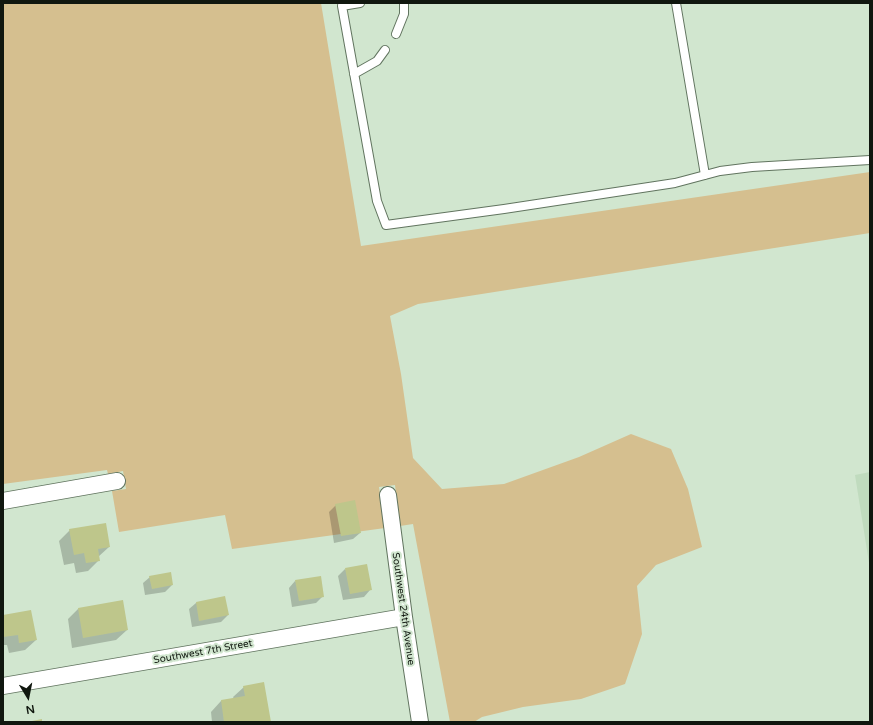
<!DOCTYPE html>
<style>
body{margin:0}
#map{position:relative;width:873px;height:725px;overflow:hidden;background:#d1e6cf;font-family:"Varela Round",sans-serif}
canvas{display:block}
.frame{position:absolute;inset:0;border:4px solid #10170f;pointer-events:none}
.north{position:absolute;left:8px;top:677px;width:40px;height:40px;-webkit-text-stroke:3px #d1e6cf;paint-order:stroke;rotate:170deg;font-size:11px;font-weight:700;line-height:16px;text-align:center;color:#10170f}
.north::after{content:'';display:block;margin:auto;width:14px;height:18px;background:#10170f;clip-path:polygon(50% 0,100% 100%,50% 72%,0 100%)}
</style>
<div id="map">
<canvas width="873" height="725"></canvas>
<div class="frame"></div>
<div class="north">N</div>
</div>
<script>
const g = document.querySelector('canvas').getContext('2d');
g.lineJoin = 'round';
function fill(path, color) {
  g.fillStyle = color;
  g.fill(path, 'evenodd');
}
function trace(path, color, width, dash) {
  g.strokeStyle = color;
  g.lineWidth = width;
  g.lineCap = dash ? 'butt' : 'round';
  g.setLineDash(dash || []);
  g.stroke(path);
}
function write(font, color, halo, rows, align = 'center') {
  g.font = font + ' "Varela Round",sans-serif';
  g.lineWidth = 4;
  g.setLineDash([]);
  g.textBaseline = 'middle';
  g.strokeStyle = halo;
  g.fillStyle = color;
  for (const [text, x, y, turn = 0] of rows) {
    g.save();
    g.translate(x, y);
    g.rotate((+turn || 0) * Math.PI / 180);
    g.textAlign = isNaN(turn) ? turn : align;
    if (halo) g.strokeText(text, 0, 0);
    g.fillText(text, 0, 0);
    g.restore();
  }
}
fill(new Path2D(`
 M870,472v97l-15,-94z`), '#c0dbbe');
fill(new Path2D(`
 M3,3h318l40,243 509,-74v61l-452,71 -28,12 11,58 12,84 29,31 62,-5 75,-27 52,-23 40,15 17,40 14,58 -46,18 -19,21 5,48 -17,50 -44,15 -58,8 -41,10 -8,5h-24l-37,-198 -13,2 -5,-41 -16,2 6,41 -153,21 -7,-34 -106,17 -7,-41 14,-2 -3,-18 -15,3 -1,-4 -104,14z`), '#d5bf8f');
fill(new Path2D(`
 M336,505l24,28 -7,6 -19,4 -5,-31z
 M70,530l39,17 -11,10 1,3 -11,11 -12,2 -2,-10 -10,2 -5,-24z
 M345,569l25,21 -6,7 -21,3 -5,-24z
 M150,577l22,8 -7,7 -20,3 -2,-12z
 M295,581l28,15 -7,7 -24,4 -3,-19z
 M224,598l4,17 -7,7 -29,5 -3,-18 7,-6z
 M78,609l49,21 -11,10 -44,8 -4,-29z
 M3,616l33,24 -11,10 -16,3 -2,-8h-4z
 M244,687l26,35h-58l-1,-10 10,-11 13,-2 -1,-2z`), '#0003');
fill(new Path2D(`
 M355,500l6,33 -20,3 -6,-32z
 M106,523l4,24 -12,2 2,12 -14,2 -2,-10 -10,2 -5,-26z
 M367,564l5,26 -22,4 -5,-26z
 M171,572l2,13 -21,4 -3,-13z
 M321,576l3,21 -25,4 -4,-21z
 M225,596l4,19 -30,6 -3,-19z
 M123,600l5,30 -45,8 -5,-30z
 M31,610l6,30 -18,3 -1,-8 -15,2v-22z
 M264,682l7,40h-47l-3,-22 24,-4 -2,-10z
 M42,719v3h-10v-1z`), '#bec68b');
const service = new Path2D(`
 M360,3l-18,3 35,195 9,24 118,-16 171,-26 45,-12 32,-4 118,-7
 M676,3l29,172
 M396,34l8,-20v-11
 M354,74l23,-13 8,-11`);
const minor = new Path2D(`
 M388,495l16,122 16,105
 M3,501l114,-20
 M3,686l401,-69`);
trace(service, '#61745f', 10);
trace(minor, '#61745f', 18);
trace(service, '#fff', 8);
trace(minor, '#fff', 16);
write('10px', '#10170f', '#d1e6cf', [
 ["Southwest 24th Avenue",403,609,82],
 ["Southwest 7th Street",203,652,-10]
]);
</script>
